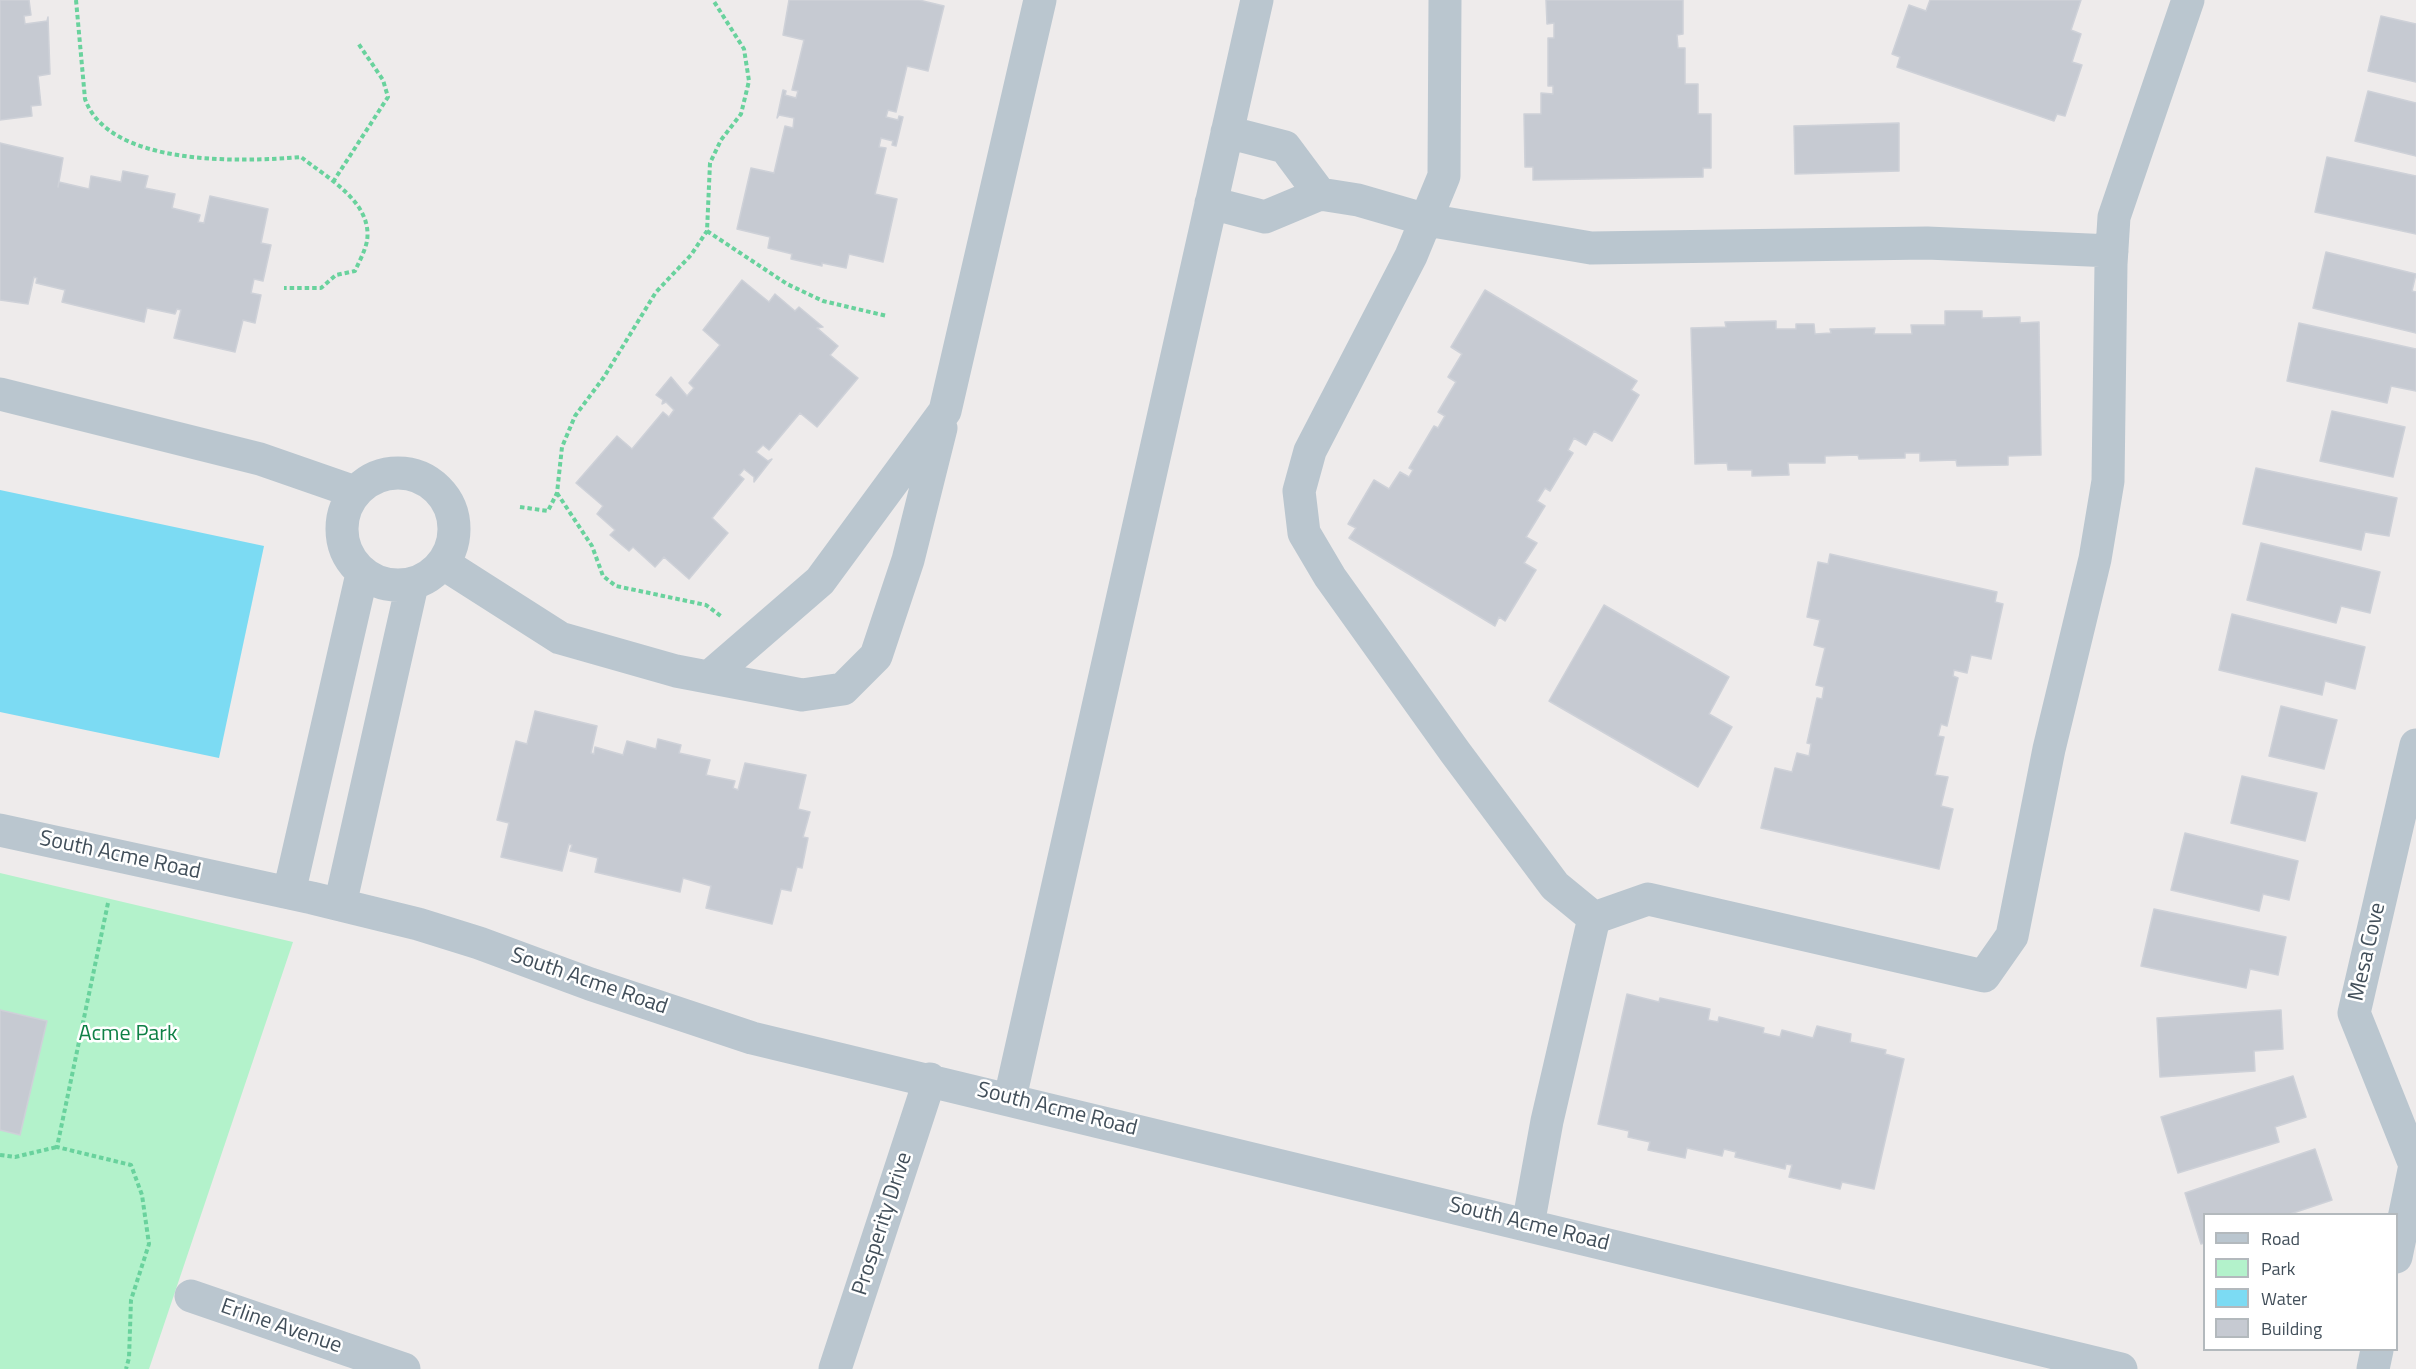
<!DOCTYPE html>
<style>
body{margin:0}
#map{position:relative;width:2416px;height:1369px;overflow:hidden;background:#eeebeb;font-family:"Titillium Web",sans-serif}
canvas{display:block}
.legend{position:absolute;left:2203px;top:1213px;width:195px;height:138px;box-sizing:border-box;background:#fff;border:2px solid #b3b9bd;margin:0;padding:8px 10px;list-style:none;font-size:18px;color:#424f5a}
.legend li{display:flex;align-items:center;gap:12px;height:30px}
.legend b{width:30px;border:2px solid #b3b9bd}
</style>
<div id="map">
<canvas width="2416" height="1369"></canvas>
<ul class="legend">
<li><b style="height:8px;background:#bac6cf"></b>Road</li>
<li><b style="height:16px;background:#b3f2cb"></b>Park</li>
<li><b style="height:16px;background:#7cdbf3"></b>Water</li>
<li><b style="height:16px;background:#c6cad2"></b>Building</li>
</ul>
</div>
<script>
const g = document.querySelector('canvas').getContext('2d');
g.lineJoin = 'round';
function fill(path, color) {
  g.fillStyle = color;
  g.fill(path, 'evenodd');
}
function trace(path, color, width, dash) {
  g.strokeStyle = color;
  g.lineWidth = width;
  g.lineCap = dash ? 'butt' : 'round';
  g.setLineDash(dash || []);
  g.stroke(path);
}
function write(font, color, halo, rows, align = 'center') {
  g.font = font + ' "Titillium Web",sans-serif';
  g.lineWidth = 5;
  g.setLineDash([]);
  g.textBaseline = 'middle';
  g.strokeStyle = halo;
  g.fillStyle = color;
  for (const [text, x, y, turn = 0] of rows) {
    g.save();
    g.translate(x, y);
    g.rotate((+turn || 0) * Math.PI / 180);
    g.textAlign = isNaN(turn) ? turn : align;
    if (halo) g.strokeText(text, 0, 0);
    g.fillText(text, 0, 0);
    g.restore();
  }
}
fill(new Path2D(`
 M0,873l293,69 -144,427h-149z`), '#b3f2cb');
fill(new Path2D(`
 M0,490l264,56 -45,212 -219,-46z`), '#7cdbf3');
const building = new Path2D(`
 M0,0h29l2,15 -7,1 1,8 22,-3 1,-4 2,57 -12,2 3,29 -10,1 1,10 -32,4z
 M789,0h130l25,6 -16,65 -21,-5 -11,46 -8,-2 -2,7 12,3 1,-4 4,1 -7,29 -4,-1 1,-4 -12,-3 -2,9 7,1 -11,46 22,5 -14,63 -34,-8 -3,14 -24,-5v3l-31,-7 1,-5 -24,-6 2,-11 -33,-8 14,-61 23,5 11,-47 8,2 1,-10 -15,-3 -2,3 6,-28 3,1 -1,4 11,3 2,-7 -6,-1 12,-50 -21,-5z
 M1546,0h137v34l-6,1 1,13h7v36h13v30h13v54h-8v9l-170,3v-13h-8l-1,-53h17v-21l12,1v-8h-5v-48h6v-15l-7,1z
 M1930,0h151l-10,30 10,4 -9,28 10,3 -17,51 -8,-2 -3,7 -157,-54 3,-10 -8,-3 17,-49 17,6z
 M2381,16l35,8v58l-48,-11z
 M2368,91l48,12v53l-61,-15z
 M1899,123v48l-104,3 -1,-48z
 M0,143l63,15 -5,29 1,-5 30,7 2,-13 30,6 2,-11 25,5 -3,12 30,6 -3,14 28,7 -2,7 6,1 6,-27 58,13 -7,34 10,2 -8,36 -9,-2 -3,14 10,2 -6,28 -12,-3 -8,32 -61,-14 7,-28 -4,-1 -2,5 -28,-6 -3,14 -82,-20 3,-12 -29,-7 1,-5 -3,-1 -6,27 -28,-4z
 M2327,157l89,19v58l-101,-22z
 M2326,252l90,22 -4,17 4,1v41l-103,-25z
 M742,280l27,22 6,-8 20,17 4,-4 24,20 -6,1 21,18 -8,9 28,23 -41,49 -17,-14 -31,37 -6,-5 -7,7 12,9 4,-2 -18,23v-5l-10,-8 -5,6 5,4 -32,39 16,15 -39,46 -25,-22 -9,10 -22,-20 -4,4 -19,-16 5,-5 -18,-16 6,-8 -27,-23 41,-47 15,13 31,-37 6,5 5,-7 -8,-8 -4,2 1,-4 -7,-5 15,-18 16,19 7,-8 -5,-5 31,-38 -17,-15z
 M1485,290l152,91 -6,9 8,5 -27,46 -18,-10 -8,14 -12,-7 -6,12 5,3 -23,38 -5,-3 -8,13 8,5 -19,31 11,6 -13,20 12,7 -31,51 -6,-4 -4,9 -146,-88 7,-10 -8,-4 26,-44 15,9 11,-17 9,5 4,-7 -4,-2 25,-42 4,2 7,-12 -7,-4 18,-30 -8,-5 14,-23 -11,-7z
 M1945,311h37v7l38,-1v6l19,-1 2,133 -33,1v9l-51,1 -1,-6 -36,1v-8h-15v5l-46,1 -1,-4 -33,1v7h-37l1,12 -37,1v-6h-24l-1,-7 -32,1 -4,-136 35,-1 -1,-5 51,-1v8h20v-5h18l1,10 16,-1 -1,-4 45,-1 -1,6h38l-1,-9h34z
 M2299,323l117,26v42l-25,-5 -4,17 -100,-22z
 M2332,411l73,16 -12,50 -73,-16z
 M2256,468l141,30 -8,38 -24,-4 -4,18 -118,-26z
 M2261,543l119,29 -10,41 -29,-7 -5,17 -89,-23z
 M1830,554l167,38 -2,10 8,2 -12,55 -20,-4 -4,18 -13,-3 -1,6 5,2 -11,48 -6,-2 -3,12 6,1 -9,38 13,2 -7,29 12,3 -14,60 -178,-41 14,-60 17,4 5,-19 12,3 2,-12 -4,-1 10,-45 5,1 2,-12 -8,-2 9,-37 -11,-3 6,-25 -13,-3 11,-55 10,2z
 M1604,605l125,72 -20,37 23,13 -34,60 -149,-86z
 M2232,614l133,33 -10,42 -30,-8 -3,14 -103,-25z
 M2281,706l56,14 -13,49 -55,-13z
 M535,711l62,15 -6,27 3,1 1,-7 28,8 4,-14 29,8 2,-10 23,6 -2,8 31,7 -4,15 29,6 -2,7 5,2 7,-27 61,12 -8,34 12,3 -7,25 5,1 -6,30 -5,-1 -6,24 -10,-2 -9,35 -66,-16 5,-22 -28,-8 -3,14 -85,-20 3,-14 -28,-7 2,-6 -3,-1 -7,27 -61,-14 8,-34 -12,-3 19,-79 11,3z
 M2242,776l75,17 -12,48 -74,-18z
 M2185,833l113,28 -9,39 -26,-6 -4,17 -88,-21z
 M2154,909l132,28 -8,38 -28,-6 -4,19 -105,-22z
 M1627,994l32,8 1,-4 50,11 -2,11 10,2 1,-5 45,11 -1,5 17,4 2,-7 31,8 4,-12 34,8 -1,8 36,8 -1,4 19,5 -30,130 -32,-7 -2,7 -51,-12 3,-12 -6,-1 -1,5 -50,-12 1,-5 -12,-3 -2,7 -35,-8 -2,10 -37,-8 2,-8 -22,-5 1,-6 -31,-7z
 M0,1010l47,11 -27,114 -20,-5z
 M2281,1010l2,39 -29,2 1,20 -95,6 -3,-59z
 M2293,1076l13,41 -31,10 4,15 -101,31 -17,-56z
 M2315,1149l17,51 -42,14h-86v29l-3,1 -16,-51z`);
fill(building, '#c6cad2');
trace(building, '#ced1d8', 1.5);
trace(new Path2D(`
 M76,0l9,99c24,68 157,63 216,58 25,20 72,45 66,84 -2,10 -8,21 -12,30l-19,4 -15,13h-37
 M333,182l55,-85 -5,-17 -25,-37
 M707,231l80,53 36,17 64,15
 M557,493l35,53 11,30 13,10 90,19 16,12
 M520,507l28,4 9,-18 5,-46 13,-31 29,-39 52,-85 35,-37 16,-24 3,-68 11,-23 20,-26 8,-33 -5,-32 -31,-49
 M108,903l-51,244 74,18 11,30 7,49 -18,56 -2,58 -3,11
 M0,1155l15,2 42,-10`), '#69d29d', 4, [4.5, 3]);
trace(new Path2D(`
 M1445,0l-1,176 -33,80 -101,195 -11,40 5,42 26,44 125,175 100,134 39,32
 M1227,132l58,15 35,47
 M1211,203l54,14 55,-23 38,6 69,20 164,28 336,-5 185,8
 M0,394l260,65 95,33
 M342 529a56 56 0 1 1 112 0a56 56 0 1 1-112 0Z
 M444,564l116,74 116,33 126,24 41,-6 33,-33 32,-96 33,-132
 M709,677l111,-96 125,-170 95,-411
 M0,830l312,68 106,26 61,19 111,41 162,54 1369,331
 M289,893l73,-319
 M340,905l72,-320
 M1594,918l54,-19 336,77 28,-40 37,-187 46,-190 13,-78 3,-217 3,-47 74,-217
 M1010,1098l247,-1098
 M1528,1225l19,-104 47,-203
 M2396,1257l19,-92 -61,-152 62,-268
 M191,1296l213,73
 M835,1369l95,-290
 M2373,1369l4,-19`), '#bac6cf', 33);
write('22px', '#424f5a', '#fff', [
 ["South Acme Road",120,856,12],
 ["Mesa Cove",2368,952,-77],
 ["South Acme Road",589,982,19],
 ["South Acme Road",1057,1110,14],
 ["Prosperity Drive",883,1224,-72],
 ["South Acme Road",1529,1225,14],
 ["Erline Avenue",281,1327,19]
]);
write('22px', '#0e8046', '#fff', [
 ["Acme Park",128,1035]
]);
</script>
